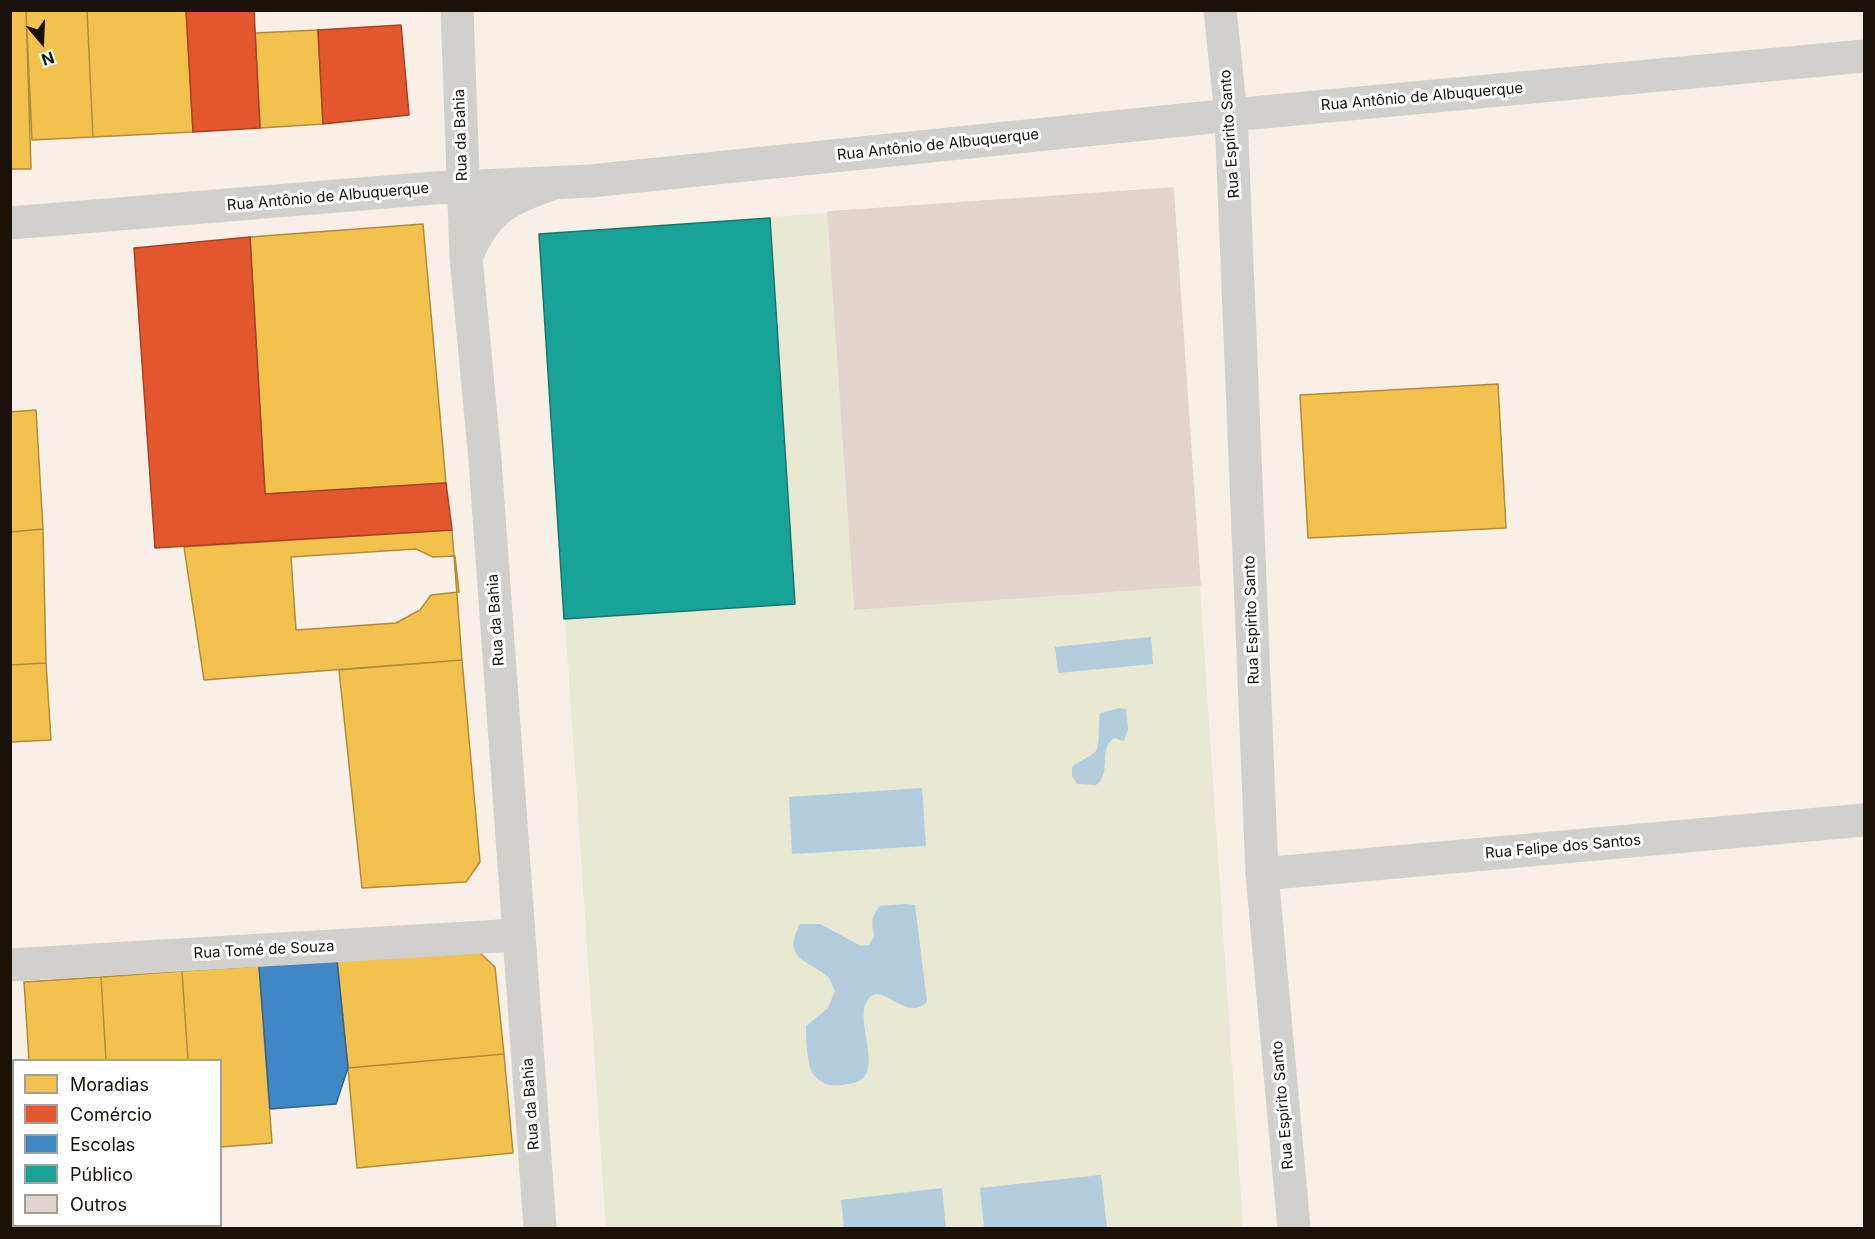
<!DOCTYPE html>
<meta charset="utf-8">
<style>
body{margin:0}
#map{position:relative;width:1875px;height:1239px;overflow:hidden;background:#f8efe6;font-family:Inter,sans-serif}
canvas{display:block}
.frame{position:absolute;inset:0;border:12px solid #1a1108;pointer-events:none}
.legend{position:absolute;left:12px;top:1059px;width:210px;height:168px;box-sizing:border-box;background:#fff;border:2px solid #a3a09c;margin:0;padding:8px 10px;list-style:none;font-size:18px;color:#1a1108}
.legend li{display:flex;align-items:center;gap:12px;height:30px}
.legend b{width:30px;border:2px solid #a3a09c}
.north{position:absolute;left:12px;top:12px;width:60px;height:60px;-webkit-text-stroke:4px #fff;paint-order:stroke;rotate:161deg;font-size:16px;font-weight:700;line-height:24px;text-align:center;color:#1a1108}
.north::after{content:'';display:block;margin:auto;width:21px;height:27px;background:#1a1108;clip-path:polygon(50% 0,100% 100%,50% 72%,0 100%)}
</style>
<div id="map">
<canvas width="1875" height="1239"></canvas>
<div class="frame"></div>
<ul class="legend">
<li><b style="height:16px;background:#f2c14e"></b>Moradias</li>
<li><b style="height:16px;background:#e4572e"></b>Comércio</li>
<li><b style="height:16px;background:#3f88c5"></b>Escolas</li>
<li><b style="height:16px;background:#17a398"></b>Público</li>
<li><b style="height:16px;background:#e2d5ce"></b>Outros</li>
</ul>
<div class="north">N</div>
</div>
<script>
const g = document.querySelector('canvas').getContext('2d');
g.lineJoin = 'round';
function fill(path, color) {
  g.fillStyle = color;
  g.fill(path, 'evenodd');
}
function trace(path, color, width, dash) {
  g.strokeStyle = color;
  g.lineWidth = width;
  g.lineCap = dash ? 'butt' : 'round';
  g.setLineDash(dash || []);
  g.stroke(path);
}
function write(font, color, halo, rows, align = 'center') {
  g.font = font + ' Inter,sans-serif';
  g.lineWidth = 6;
  g.setLineDash([]);
  g.textBaseline = 'middle';
  g.strokeStyle = halo;
  g.fillStyle = color;
  for (const [text, x, y, turn = 0] of rows) {
    g.save();
    g.translate(x, y);
    g.rotate((+turn || 0) * Math.PI / 180);
    g.textAlign = isNaN(turn) ? turn : align;
    if (halo) g.strokeText(text, 0, 0);
    g.fillText(text, 0, 0);
    g.restore();
  }
}
fill(new Path2D(`
 M1173,188l70,1040h-637l-67,-994z`), '#e9e8d3');
fill(new Path2D(`
 M1151,637l2,27 -95,9 -3,-26z
 M1120,708l6,1 2,20 -4,12 -10,-3c-17,12 -1,34 -18,47l-19,-1 -5,-8v-9c7,-6 18,-10 24,-16 4,-4 2,-29 4,-38z
 M922,788l4,58 -134,8 -3,-57z
 M906,904l9,1 12,97c-21,22 -47,-24 -60,-1 -14,22 23,80 -19,83 -6,1 -13,2 -18,1 -8,-2 -15,-7 -18,-13 -5,-9 -6,-35 -6,-46l22,-18 7,-17c-2,-3 -4,-10 -6,-13 -18,-18 -49,-17 -29,-54h20l41,22 8,-1 5,-9c-2,-13 -4,-19 6,-30z
 M1101,1175l6,53h-123l-4,-40z
 M942,1188l4,40h-102l-3,-28z`), '#b3cdde');
const homes = new Path2D(`
 M10,10h16l5,159h-21z
 M26,10h61l6,127 -61,3z
 M87,10h99l7,122 -100,5z
 M318,30l5,94 -63,4 -5,-95z
 M423,224l23,259 -181,11 -15,-257z
 M1498,384l8,144 -198,10 -8,-143z
 M36,410l7,119 -33,3v-120z
 M43,529l3,134 -36,2v-133z
 M452,530l10,130 -258,20 -20,-133z
 M416,549l17,8 22,-1 4,36 -28,3 -11,15 -24,13 -100,7 -5,-73z
 M462,660l18,202 -14,20 -104,6 -23,-218z
 M46,663l5,77 -41,2v-77z
 M480,953l15,14 9,87 -156,14 -11,-108z
 M259,966l13,177 -52,4v-87h-32l-6,-89z
 M182,971l6,89h-82l-5,-83z
 M101,977l5,83h-77l-5,-78z
 M504,1054l9,99 -156,15 -9,-100z`);
fill(homes, '#f2c14e');
trace(homes, '#b18c39', 1.5);
const shops = new Path2D(`
 M186,10h68l6,118 -67,4z
 M401,25l8,90 -86,9 -5,-94z
 M250,237l15,257 181,-11 6,47 -297,18 -21,-300z`);
fill(shops, '#e4572e');
trace(shops, '#a74223', 1.5);
const schools = new Path2D(`
 M337,960l11,108 -12,36 -66,5 -11,-143z`);
fill(schools, '#3f88c5');
trace(schools, '#34648c', 1.5);
const public = new Path2D(`
 M770,218l25,386 -231,15 -25,-385z`);
fill(public, '#17a398');
trace(public, '#18776d', 1.5);
const building = new Path2D(`
 M1173,188l27,397 -345,24 -27,-397z`);
fill(building, '#e2d5ce');
trace(building, '#dfd4ce', 1.5);
trace(new Path2D(`
 M10,223l424,-35 156,-7 641,-66 633,-59
 M1262,874l602,-54
 M10,965l508,-30`), '#d2d0cc', 33);
trace(new Path2D(`
 M457,10l9,247 19,203 55,768
 M1220,10l11,105 31,759 32,354
 M467,255c20,-47 40,-55 87,-72`), '#d2d0cc', 33);
write('15px', '#1a1108', '#fff', [
 ["Rua Antônio de Albuquerque",1422,97,-5],
 ["Rua Espírito Santo",1230,134,-94],
 ["Rua da Bahia",461,135,-92],
 ["Rua Antônio de Albuquerque",938,145,-6],
 ["Rua Antônio de Albuquerque",328,197,-5],
 ["Rua da Bahia",496,620,-94],
 ["Rua Espírito Santo",1252,620,-92],
 ["Rua Felipe dos Santos",1563,847,-5],
 ["Rua Tomé de Souza",264,950,-3],
 ["Rua da Bahia",531,1104,-94],
 ["Rua Espírito Santo",1283,1105,-95]
]);
</script>
